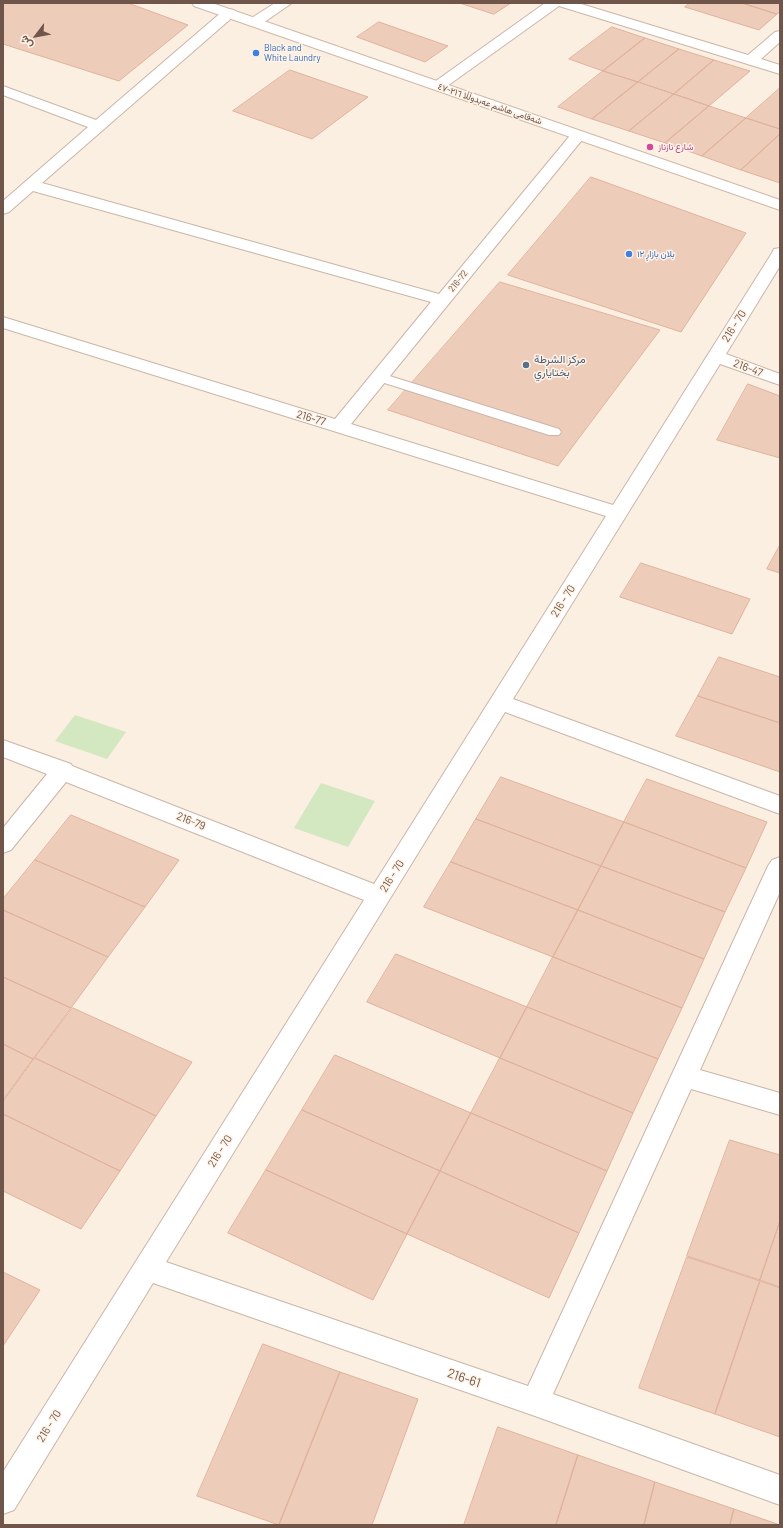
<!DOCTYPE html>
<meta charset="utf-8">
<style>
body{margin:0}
#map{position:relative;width:783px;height:1528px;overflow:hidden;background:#fbefe1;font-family:Barlow,Vazirmatn,sans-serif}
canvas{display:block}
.frame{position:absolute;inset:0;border:4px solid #70554a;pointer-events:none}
.north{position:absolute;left:16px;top:16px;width:40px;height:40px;-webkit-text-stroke:3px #fef3e7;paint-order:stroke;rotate:238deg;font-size:11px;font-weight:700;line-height:16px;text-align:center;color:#70554a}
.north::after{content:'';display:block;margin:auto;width:14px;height:18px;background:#70554a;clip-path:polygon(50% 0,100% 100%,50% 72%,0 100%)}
</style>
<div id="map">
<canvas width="783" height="1528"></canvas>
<div class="frame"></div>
<div class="north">ش</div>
</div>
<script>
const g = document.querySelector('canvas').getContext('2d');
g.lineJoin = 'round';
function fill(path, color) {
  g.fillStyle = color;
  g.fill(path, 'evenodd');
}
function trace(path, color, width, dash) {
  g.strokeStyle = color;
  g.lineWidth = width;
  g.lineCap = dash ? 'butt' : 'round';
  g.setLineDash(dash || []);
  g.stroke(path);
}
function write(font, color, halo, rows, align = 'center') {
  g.font = font + ' Barlow,Vazirmatn,sans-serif';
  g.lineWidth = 3;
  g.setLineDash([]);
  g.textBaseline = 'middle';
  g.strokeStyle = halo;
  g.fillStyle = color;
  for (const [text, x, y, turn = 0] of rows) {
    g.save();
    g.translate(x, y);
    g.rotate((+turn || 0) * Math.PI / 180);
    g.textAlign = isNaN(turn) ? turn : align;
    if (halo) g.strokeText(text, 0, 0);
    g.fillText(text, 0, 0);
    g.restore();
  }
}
fill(new Path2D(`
 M75,715l51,17 -19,27 -52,-18z
 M321,783l54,18 -27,46 -54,-19z`), '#d3e7c1');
const building = new Path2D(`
 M3,3h125l60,22 -69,56 -116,-37z
 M460,3h51l-17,11z
 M690,3h52l35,11 -18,16 -74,-23z
 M742,3h38v9l-3,2z
 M379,22l69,24 -23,16 -68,-25z
 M612,27l33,11 -42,33 -34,-12z
 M645,38l34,11 -41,33 -35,-11z
 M679,49l35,11 -40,34 -36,-12z
 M714,60l36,11 -41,35 -35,-12z
 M290,70l78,27 -56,42 -79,-28z
 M603,71l35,11 -46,37 -34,-12z
 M638,82l36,12 -45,37 -37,-12z
 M780,88v41l-34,-11z
 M674,94l35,12 -44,37 -36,-12z
 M709,106l37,12 -44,38 -37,-13z
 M746,118l34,11v5l-39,36 -39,-14z
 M780,134v49l-39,-13z
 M591,177l155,56 -65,99 -173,-57z
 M500,282l160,48 -102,136 -170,-56z
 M748,384l32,12v62l-63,-18z
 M780,545v28l-13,-4z
 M641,563l109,36 -18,35 -112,-37z
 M719,657l61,20v46l-82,-27z
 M698,696l82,27v49l-104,-36z
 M501,777l123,45 -23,44 -125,-47z
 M647,779l120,43 -21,46 -122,-46z
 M71,815l108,45 -34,47 -110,-47z
 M476,819l125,47 -23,44 -127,-48z
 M624,822l122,46 -21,44 -124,-46z
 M35,860l110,47 -37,50 -105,-47v-11z
 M451,862l127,48 -25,47 -129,-50z
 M601,866l124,46 -21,47 -126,-49z
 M3,910l105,47 -37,51 -68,-31z
 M578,910l126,49 -22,49 -129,-51z
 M396,954l131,53 -27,51 -133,-56z
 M553,957l129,51 -24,51 -131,-52z
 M3,977l68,31 -38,51 -30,-15z
 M527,1007l131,52 -25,54 -133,-55z
 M73,1008l119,54 -36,54 -121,-58z
 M3,1044l30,15 -30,41z
 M335,1055l136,58 -31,58 -138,-61z
 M35,1058l121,58 -36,55 -117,-57v-12z
 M500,1058l133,55 -26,58 -136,-58z
 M302,1110l138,61 -33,63 -141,-64z
 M471,1113l136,58 -28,62 -139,-62z
 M3,1114l117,57 -39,58 -78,-38z
 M730,1140l50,15v66l-20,59 -73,-24z
 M266,1170l141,64 -34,66 -145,-67z
 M440,1171l139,62 -30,65 -142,-64z
 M780,1221v66l-20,-7z
 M687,1257l73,24 -45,133 -76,-26z
 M3,1272l37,18 -37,56z
 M760,1281l20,7v149l-65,-23z
 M263,1344l77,28 -61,153 -82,-29z
 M340,1372l78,27 -46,126h-93z
 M498,1427l80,28 -22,70h-92z
 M578,1455l77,27 -11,43h-88z
 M655,1482l79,27 -4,16h-86z
 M734,1509l46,16h-50z`);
fill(building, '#eeccba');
trace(building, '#e0b29c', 1);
const lane = new Path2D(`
 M380,373l179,56 2,3 -2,3h-10l-174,-55 -2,-3 2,-3z`);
const street = new Path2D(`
 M275,3h17l-32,22h-10l-2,-3 2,-3z
 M545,3h33l170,52 27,-23 5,-1v11l-19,17 19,6v9l-221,-68 -116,83h-10l-2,-3 2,-3z
 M229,9l5,1 2,3 -2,3 -192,167 397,111 134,-162h10l3,3 -235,289 262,81 159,-252 2,-4 6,-1v18l-54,88 54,20v11l-60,-21 -207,335 267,97v18l-275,-102 -339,550 362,124 240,-520 4,-6 8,-3v35l-80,178 80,23v22l-89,-26 -138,305 227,81v30l-245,-89 -382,-133 -139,227 -11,4v-42l361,-572 -298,-118 -55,68 -8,3v-25l44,-54 -44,-17v-17l68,24 1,2 302,118 232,-368 -603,-188v-11l332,102 96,-117 -398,-111 -24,21 -6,2v-13l85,-74 -85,-32v-9l93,34 128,-110z`);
const secondary = new Path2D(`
 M192,3h20l568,197v10l-586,-204z`);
trace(lane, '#cab6a9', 2);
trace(street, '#cab6a9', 2);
trace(secondary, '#d0b8a9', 2);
fill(lane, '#fff');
fill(street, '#fff');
fill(secondary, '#fff');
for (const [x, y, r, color] of [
 [256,53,4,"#3f7fe0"],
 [650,147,4,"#d1479c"],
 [629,254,4,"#3f7fe0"],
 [526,365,4,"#5c6f8a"]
]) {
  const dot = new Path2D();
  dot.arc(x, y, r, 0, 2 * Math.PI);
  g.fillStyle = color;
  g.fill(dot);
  trace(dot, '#fef3e7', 1.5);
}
write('9px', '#366cbe', '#fef3e7', [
 ["Black and",264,48],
 ["White Laundry",264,58],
 ["بلان بازاڕ ١٢",637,254]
], 'left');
write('9px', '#70554a', '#fef3e7', [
 ["شەقامی هاشم عەبدوڵڵا ٢١٦-٤٧",490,104,19],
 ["216-72",458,281,-51]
]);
write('9px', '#b23c85', '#fef3e7', [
 ["شارع نازناز",658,147]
], 'left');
write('11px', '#70554a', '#fef3e7', [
 ["216 - 70",734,326,-58],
 ["216-47",748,368,21],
 ["216-77",311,418,17],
 ["216 - 70",563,601,-58],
 ["216-79",191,821,22],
 ["216 - 70",392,876,-58],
 ["216 - 70",220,1151,-58],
 ["216 - 70",49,1426,-58]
]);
write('11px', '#4e5e75', '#fef3e7', [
 ["مركز الشرطة",534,359],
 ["بختاياري",534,372]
], 'left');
write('13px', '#70554a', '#fef3e7', [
 ["216-61",464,1378,19]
]);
</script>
